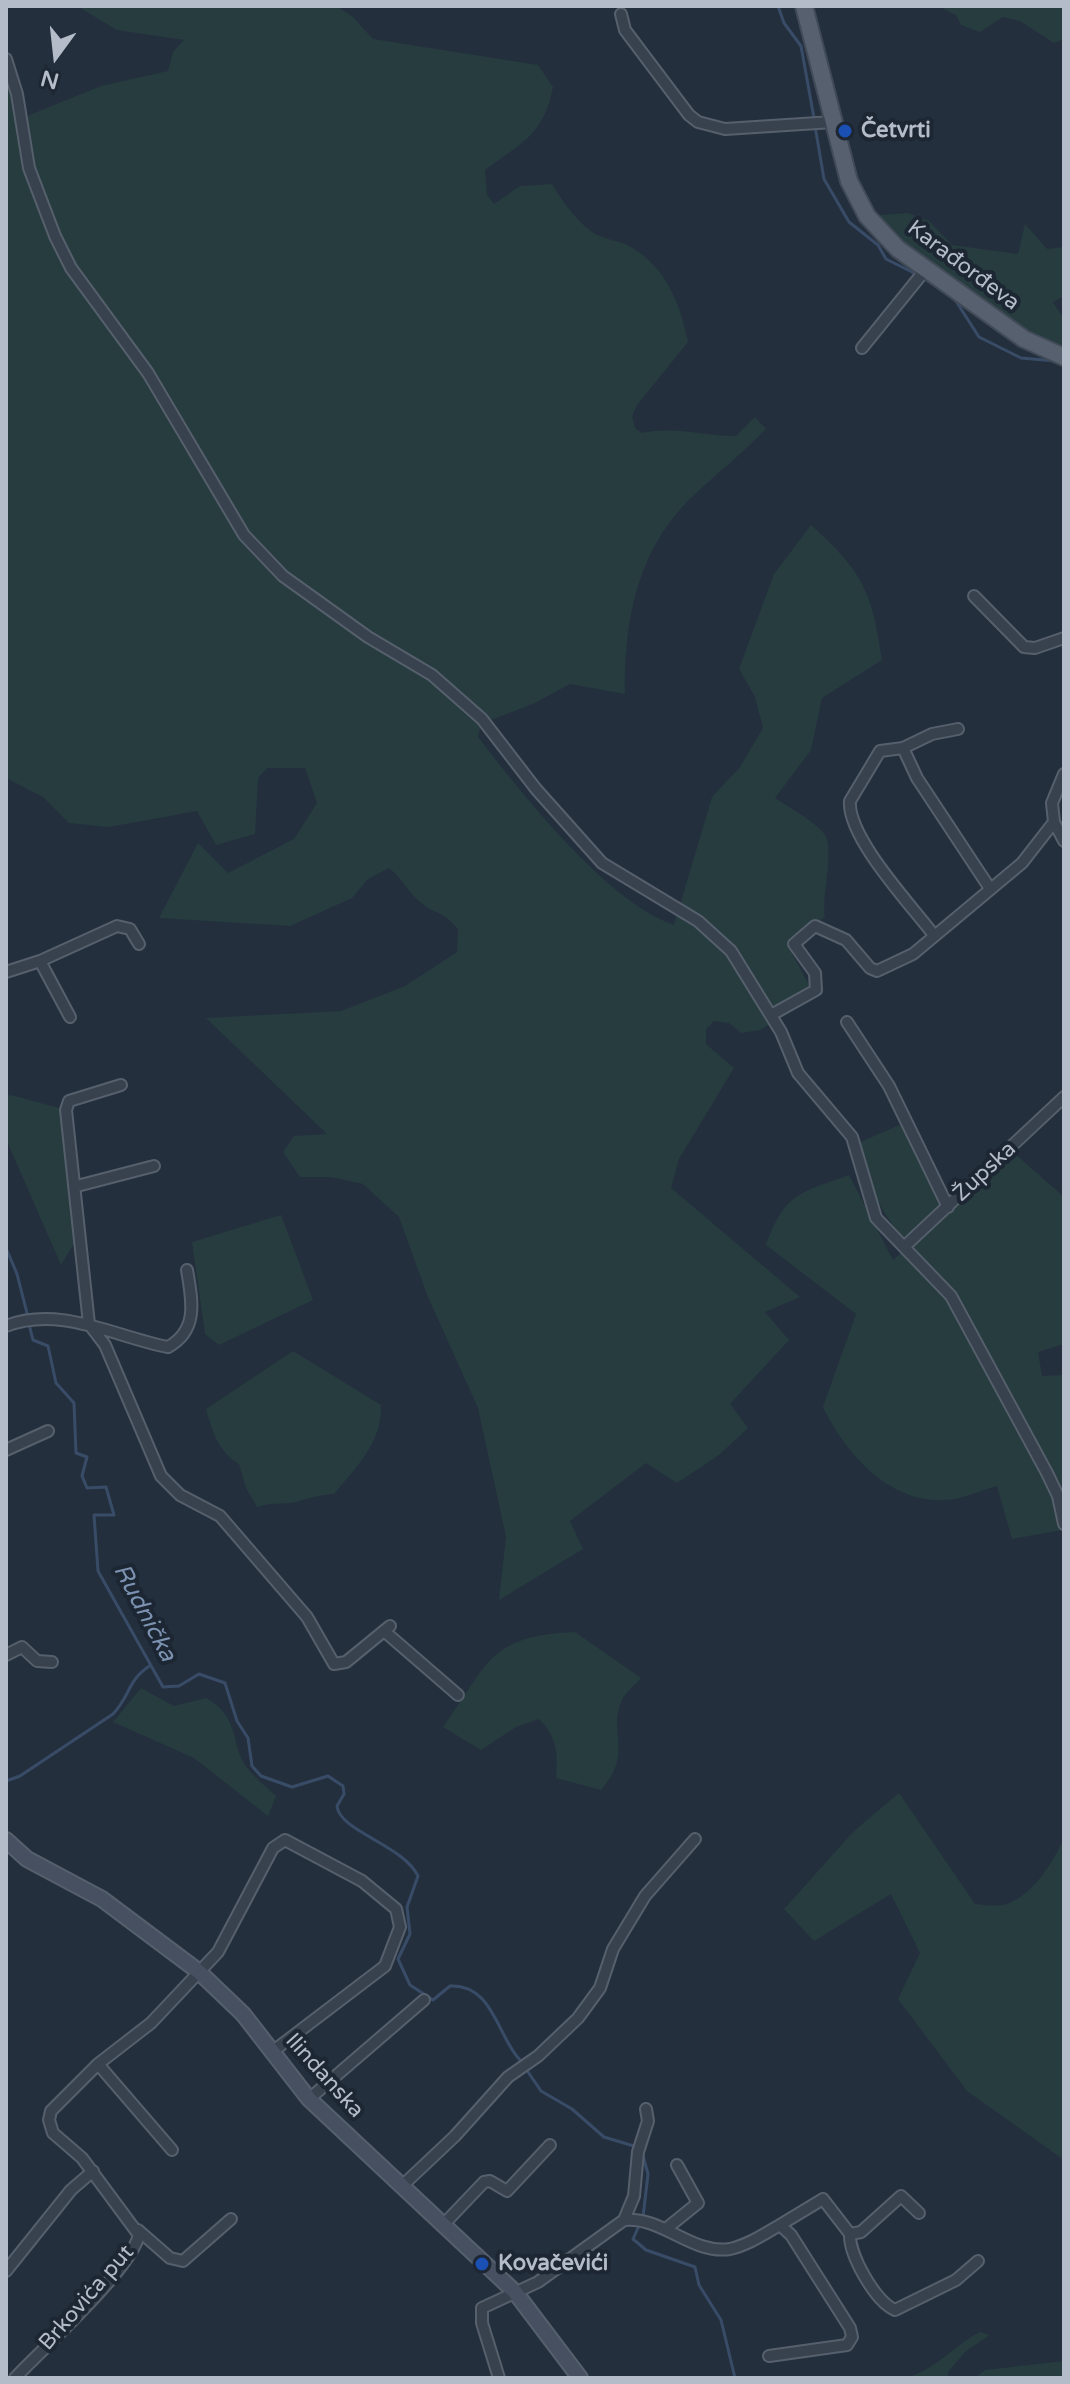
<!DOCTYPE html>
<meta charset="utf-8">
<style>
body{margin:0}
#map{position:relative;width:1070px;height:2384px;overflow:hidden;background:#242f3e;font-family:"Varela Round",sans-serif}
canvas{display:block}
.frame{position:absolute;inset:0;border:8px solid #b4bcc9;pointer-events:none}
.north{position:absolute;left:16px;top:16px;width:80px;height:80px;-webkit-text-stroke:6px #1d2633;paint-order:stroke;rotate:195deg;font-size:22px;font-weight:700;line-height:32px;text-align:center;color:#b4bcc9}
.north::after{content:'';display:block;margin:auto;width:28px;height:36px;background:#b4bcc9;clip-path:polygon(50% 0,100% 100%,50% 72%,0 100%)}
</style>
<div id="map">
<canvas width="1070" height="2384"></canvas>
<div class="frame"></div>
<div class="north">N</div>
</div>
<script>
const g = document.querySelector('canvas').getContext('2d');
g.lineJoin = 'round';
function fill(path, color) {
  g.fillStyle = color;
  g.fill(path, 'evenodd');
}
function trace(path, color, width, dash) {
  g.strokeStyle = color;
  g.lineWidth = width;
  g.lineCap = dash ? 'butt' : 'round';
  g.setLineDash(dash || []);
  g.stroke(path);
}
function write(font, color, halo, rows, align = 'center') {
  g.font = font + ' "Varela Round",sans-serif';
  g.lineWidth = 8;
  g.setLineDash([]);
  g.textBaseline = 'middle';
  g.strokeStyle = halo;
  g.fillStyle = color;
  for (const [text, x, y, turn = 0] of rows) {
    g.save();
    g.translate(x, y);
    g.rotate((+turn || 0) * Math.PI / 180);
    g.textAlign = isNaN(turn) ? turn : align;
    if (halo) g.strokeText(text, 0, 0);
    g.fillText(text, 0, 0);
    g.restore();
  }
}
fill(new Path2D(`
 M77,6h259l16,10 21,23 165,26 15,22c-9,48 -32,56 -68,83l2,25 7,9 26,-18 32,-2c11,18 23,35 40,48 10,7 24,8 35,13 38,19 53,58 61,97l-51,63 -5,11 3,12 7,5c32,-7 62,3 94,3l19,-19 11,12c-23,24 -49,44 -73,67 -56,53 -69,125 -68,198l-55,-10 -35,19 -54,21 -3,13c45,58 128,164 196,188l38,-128 28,-30 23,-39 -8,-31 -16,-28 35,-95 37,-49c52,47 61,66 71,135l-60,38 -11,52 -36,48c15,10 34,20 47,33 15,14 -1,62 3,86l-37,29 28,52 -56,32 -19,3 -12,-10 -15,-2 -8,8v15l28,24 -55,91 -8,29 129,109 -35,15 24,28 -59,64 18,24 -29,27 -42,28 -31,-20 -76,58 13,28 -84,51 7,-63 -28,-129 -50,-111 -29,-80 -36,-33 -32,-7h-31l-17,-25 11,-16 33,-2 -121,-116 135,-7 64,-25 52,-34 1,-23c-17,-20 -23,-14 -38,-27 -12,-10 -18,-24 -31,-34l-21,11 -16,19 -62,28 -131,-8 39,-75 30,30 66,-34 23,-36 -12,-35h-38l-9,10 -3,56 -39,11 -19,-34 -88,16 -40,-4 -26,-26 -37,-19v-722l16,62 79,-32 67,-15 5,-19 11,-12 -67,-10z
 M938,6h126v33l-10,4 -34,-22 -17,-4 -23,15 -19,-7 -5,-10z
 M908,213l21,8 23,24 66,9 7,-30 22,25 17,-2v49l-11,6 11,17v28l-33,-14 -49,-35 -84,-49 -31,-33z
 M11,1095l55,15 16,120 -21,35 -55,-126v-43z
 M904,1123l41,82 -39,34c-29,-27 -37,-59 -48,-96z
 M1013,1152l51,45v147l-26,8 4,24 22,-1v128l-4,2 2,25 -50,9 -15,-53c-16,4 -36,14 -53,14 -56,3 -99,-48 -121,-93l33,-93 -90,-69c19,-52 33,-52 83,-70l44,85z
 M281,1215l32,85 -94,45 -14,-11 -13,-92z
 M293,1351l88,54c1,38 -24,61 -47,89 -14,1 -25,4 -38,8 -13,3 -25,0 -39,5l-11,-19 -7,-24c-21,-13 -26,-31 -33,-55z
 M575,1632l66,46c-5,6 -14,13 -18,20 -17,34 12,54 -22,92l-45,-12c2,-25 1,-41 -17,-59l-23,8 -35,23 -38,-23c46,-64 45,-91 132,-95z
 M141,1688l33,18 32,-8c36,20 23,47 42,71 8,10 19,18 28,27l-8,20 -74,-58 -81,-36z
 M899,1793l76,111c9,1 23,3 32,0 27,-10 46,-42 57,-66v322l-97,-69 -69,-92 22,-46 -29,-59 -77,47 -30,-32 70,-78z
 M980,2332l10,3 -24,16 -18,21v6h-41c35,-13 43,-30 73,-46z
 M1064,2361v17h-89l10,-8z`), '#263c3f');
trace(new Path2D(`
 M778,6l6,17 17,23 13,72
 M815,126l9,53 25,43 29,23 8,14 32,16
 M954,298l25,39 42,21 35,3
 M6,1248l11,26 11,43
 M29,1324l4,16 15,6 8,37 18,20 2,50 11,4 -5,19 5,12 19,-1 8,28h-20l4,56 65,116 16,-1 20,-12 26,9 12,38 11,17 4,28 9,10 31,11 36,-11 15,10 1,8 -7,12c2,25 66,39 81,70l-11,31 3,27 -12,25 12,26 23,15 17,-14c44,-2 47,52 72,76
 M6,1781l14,-5 93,-62c18,-19 14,-34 38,-49
 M526,2069l15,22 31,18 32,28 33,10
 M642,2152l6,22 -5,43 -10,22 13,11 49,17 4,18 22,35 14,58`), '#394c67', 3);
const street = new Path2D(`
 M621,14l4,16 64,85 9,7 27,7 108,-7
 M6,59l11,35 12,74 26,68 16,32 77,105 96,162 39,41 85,61 64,38 50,44 54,70 66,74 96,58 33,30 50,81 17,41 54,64 24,81 75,78 96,177 11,23 6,28
 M862,348l64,-79
 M974,596l50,51 11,1 29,-10
 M903,748l14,30 72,109
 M1054,822l10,19
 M933,934c-22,-29 -86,-97 -83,-133l30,-50 23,-3 29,-14 26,-5
 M40,961l77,-35 13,3 9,15
 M6,972l34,-11 30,56
 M771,1015l45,-25 -1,-17 -21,-29 21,-18 31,14 24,28 7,3 36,-17 109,-91 32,-41 -2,-19 12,-29
 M847,1022l42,64 59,121
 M121,1085l-52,16 -3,9 23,214 16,21 56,131 19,19 40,21 87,101 27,47 12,-2 44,-36
 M77,1186l77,-20
 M905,1246l159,-149
 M6,1326c55,-21 109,11 162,21 31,-17 24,-47 19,-77
 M6,1450l42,-19
 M384,1631l74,64
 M6,1655l16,-8 15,14 15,1
 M98,2064l74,86
 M309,2099l115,-99
 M402,2186l53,-50 53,-59 30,-21 40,-38 22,-30 13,-39 32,-53 50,-57
 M624,2220c38,-4 68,35 106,29 18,-4 34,-15 50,-24l11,10 59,93 2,9 -5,8 -78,11
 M444,2224l40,-42 6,-1 17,10 43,-46
 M780,2225l43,-26 27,35 11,-2 40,-36 18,17
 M667,2228l31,-25 -21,-38
 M138,2230l32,28 13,3 48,-42
 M850,2234c-1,21 25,67 45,76l61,-30 22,-19
 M6,2271l65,-81 22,-19
 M15,2378c28,-30 115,-107 124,-143l-57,-77 -29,-25 -4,-13 2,-9 47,-47 53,-41 67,-71 55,-104 12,-8 77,41 34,28 4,18 -15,39 -113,86
 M499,2378l-17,-55v-15l56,-26 86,-62 10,-24 4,-44 10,-31 -2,-12`);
const secondary = new Path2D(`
 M6,1840l21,19 75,40 96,72 45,43 66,85 206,193 65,86`);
const primary = new Path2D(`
 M804,6l45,175 18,35 31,33 126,90 40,18`);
trace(street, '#565f6c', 14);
trace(secondary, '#565f6c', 18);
trace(primary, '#414a57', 20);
trace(street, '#38414e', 10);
trace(secondary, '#465061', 14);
trace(primary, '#56606e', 16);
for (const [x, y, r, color] of [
 [845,131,8,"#1a4fb4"],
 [482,2264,8,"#1a4fb4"]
]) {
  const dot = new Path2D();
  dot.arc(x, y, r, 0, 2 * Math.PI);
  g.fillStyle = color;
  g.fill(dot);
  trace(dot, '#1d2633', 3);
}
write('bold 22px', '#b4bcc9', '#1d2633', [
 ["Četvrti",861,131],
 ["Kovačevići",498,2264]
], 'left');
write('22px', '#b4bcc9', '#1d2633', [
 ["Karađorđeva",963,266,37],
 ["Župska",985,1172,-43],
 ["Ilindanska",324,2076,48],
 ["Brkovića put",87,2298,-49]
]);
write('italic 24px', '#7c92b1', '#1d2633', [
 ["Rudnička",144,1613,62]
]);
</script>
